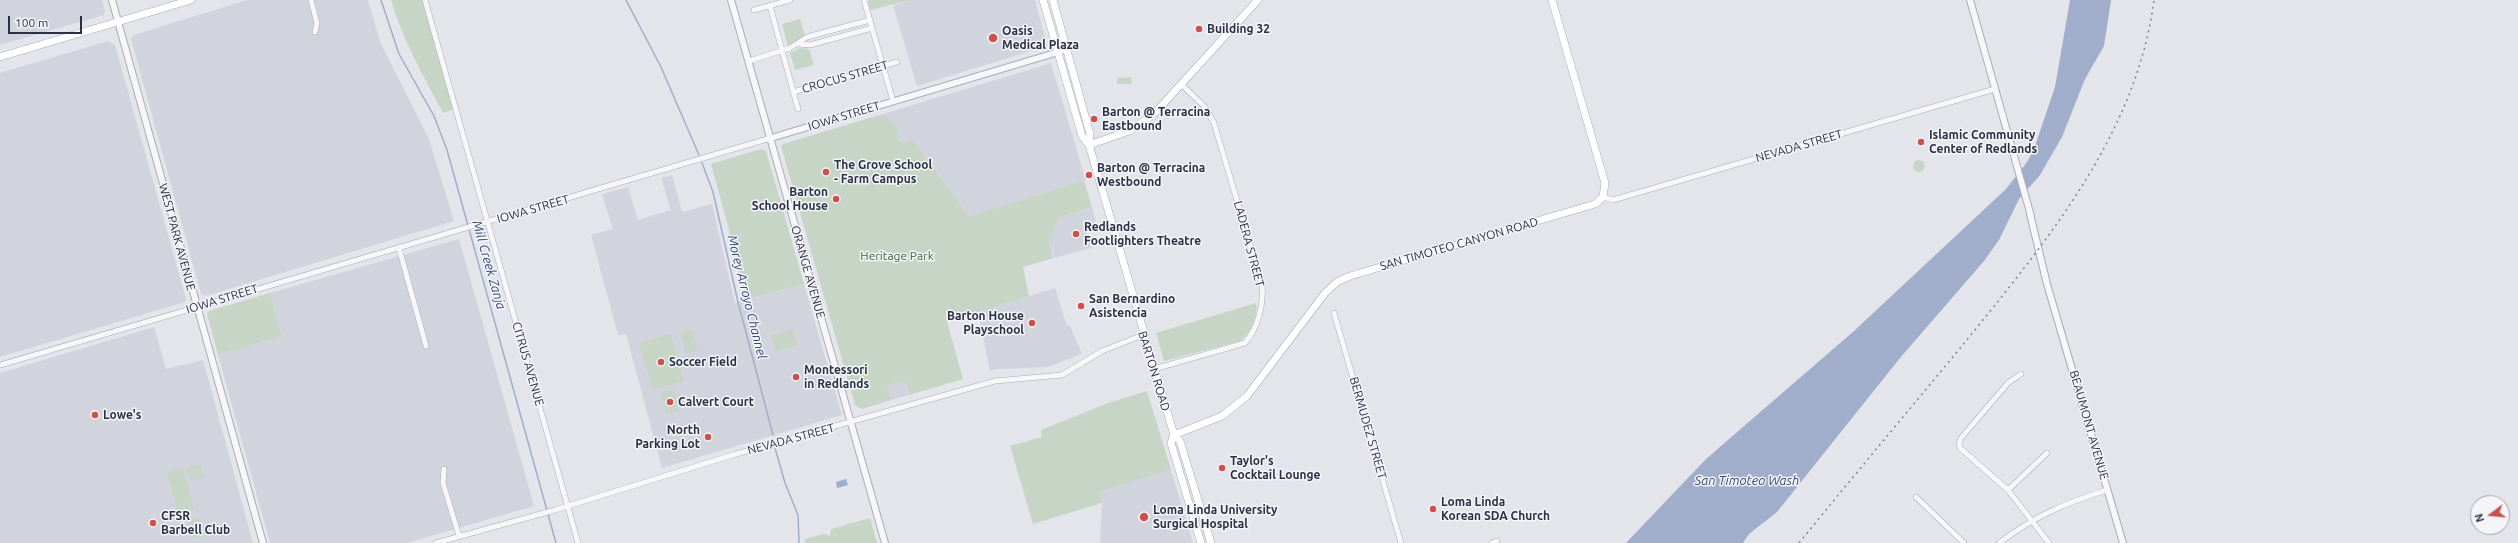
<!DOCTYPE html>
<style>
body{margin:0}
#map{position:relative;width:2518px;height:543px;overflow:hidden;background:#e4e5eb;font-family:Ubuntu,sans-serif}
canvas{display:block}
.north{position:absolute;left:2470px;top:495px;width:40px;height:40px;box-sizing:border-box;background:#f4f5f9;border:1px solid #a4a6b1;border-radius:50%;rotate:254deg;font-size:11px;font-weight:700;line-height:16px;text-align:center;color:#2b3044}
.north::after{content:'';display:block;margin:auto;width:14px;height:18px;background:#ce504c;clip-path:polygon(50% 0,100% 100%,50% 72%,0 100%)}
.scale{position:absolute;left:8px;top:16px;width:74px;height:18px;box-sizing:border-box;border:2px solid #2b3044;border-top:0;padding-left:5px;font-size:12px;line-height:14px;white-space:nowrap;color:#2b3044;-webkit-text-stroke:3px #f4f5f9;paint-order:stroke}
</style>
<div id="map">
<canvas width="2518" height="543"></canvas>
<div class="north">N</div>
<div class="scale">100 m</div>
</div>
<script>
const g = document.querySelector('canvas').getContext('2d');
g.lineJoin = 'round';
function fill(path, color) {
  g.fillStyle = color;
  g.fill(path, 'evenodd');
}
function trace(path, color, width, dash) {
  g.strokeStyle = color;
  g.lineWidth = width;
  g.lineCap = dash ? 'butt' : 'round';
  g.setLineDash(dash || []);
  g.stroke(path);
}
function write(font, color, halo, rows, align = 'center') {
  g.font = font + ' Ubuntu,sans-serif';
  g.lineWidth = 3;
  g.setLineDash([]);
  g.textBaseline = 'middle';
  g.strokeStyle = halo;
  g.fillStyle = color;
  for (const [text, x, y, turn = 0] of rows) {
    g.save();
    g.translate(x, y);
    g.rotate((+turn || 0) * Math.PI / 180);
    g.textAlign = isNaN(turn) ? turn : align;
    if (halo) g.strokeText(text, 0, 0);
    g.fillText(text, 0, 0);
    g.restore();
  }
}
fill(new Path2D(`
 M0,0h102l3,11 -1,4 -104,30z
 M247,0h121l12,42 49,97 25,82 -248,75 -5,-2 -70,-255 3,-4z
 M911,0h124l12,46 -130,40 -24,-80z
 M108,41l7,4 71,254 -1,3 -185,55v-284z
 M1051,63l35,118 -117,35 -56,-75 -10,2 -3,-3 -5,-4 6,-6 -18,-16z
 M672,175l10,37 30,-8 23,99 69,-19 38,131 -180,53 -36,-134 -8,1 -27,-100 22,-6 -11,-35 26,-7 10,33 33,-10 -10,-32z
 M1092,207l4,15 -11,4 6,22 -37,10 -5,-17 11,-24z
 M459,239l75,267 -127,37h-137l-52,-188 64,-19 -12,-43z
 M1055,288l12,38h3l12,28 -34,13 -49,2 -9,2 -12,-59z
 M154,327l12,42 37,-9 50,183h-253v-170z
 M905,380l4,15 -18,5 -4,-14z
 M1171,470l22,73h-93l2,-39 -4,-12z`), '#d2d4dd');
fill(new Path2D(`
 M391,0h32l30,110 -10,3c-20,-37 -40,-73 -52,-113z
 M911,0l-41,10 -2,-9 2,-1z
 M800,19l5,16 -17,11 -6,-22z
 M800,48l9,1 5,16 -19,5 -5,-17z
 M1131,77l1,7h-15v-6z
 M883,114l18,16 -6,6 8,7 10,-3 56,76 115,-35 8,26 -32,10 -11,24 4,17 -30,9 6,29 -82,26 16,57 -54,16 -4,-15 -18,6 4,14 -29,9 -7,-4 -74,-259 2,-2z
 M761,149l5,2 38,133 -60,16 -11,-56 -22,-80z
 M1913 166a6 6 0 1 1 12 0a6 6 0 1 1-12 0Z
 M270,293l12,43 -64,19 -11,-41 2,-3z
 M1256,303c2,13 -5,30 -16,38l-76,20 -8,-28z
 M692,329l6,22 -12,3 -6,-22z
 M793,329l5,16 -23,6 -5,-15z
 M671,334l13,47 -32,9 -13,-47z
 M674,390l5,21 -13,3 -5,-21z
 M1147,391l24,79 -72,22 3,11 -69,21 -23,-78 32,-9 -1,-7 67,-27z
 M200,464l4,13 -7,2 -3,-13z
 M193,466l3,13 -6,2 -4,-13z
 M183,468l11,42 -16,4 -11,-42z
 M199,517l5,18 -11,3 -5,-18z
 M870,518l7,25h-72v-4l19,-5 6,2 1,-7z`), '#c6d5c5');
fill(new Path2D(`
 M2070,0h41l-7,46 -19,33 -23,58 -22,38 -21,24 -20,41 -15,21 -84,97 -123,154 -28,22 -6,9h-117l80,-84 148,-128 152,-142 21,-27 7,-13 21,-62z
 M846,479l2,6 -11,3 -1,-6z`), '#a0adcb');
trace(new Path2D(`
 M381,0l18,54 35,62 13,34 109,393
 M626,0l35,67 38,88
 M702,163l11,29 25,110 35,133
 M775,448l10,35 13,32 1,28`), '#a0adcb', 1.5);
const minor = new Path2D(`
 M311,0l6,23 -2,9
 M425,0l153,543
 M864,0l29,101
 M770,6l28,103
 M754,10l36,-10
 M799,44l11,1 62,-17
 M749,61l41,-13 17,-11 63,-17
 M793,92l104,-30
 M1603,197l10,3 382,-111
 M399,248l27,98
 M1334,313l67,230
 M0,365l771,-227
 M1154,369l91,-26c13,-15 19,-39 17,-58l-48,-162 -9,-16 -23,-22
 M2021,374l-13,9 -47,55 -2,6 1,4 48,42 41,53
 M444,469l-1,14 16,53
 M2008,490l39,-37
 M1916,497l48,46
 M436,543l119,-33 181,-56 259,-73 67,-6 40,-24 41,-16
 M1492,543l5,-2
 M1999,543c36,-27 66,-40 108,-53`);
const tertiary = new Path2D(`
 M112,0l151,543
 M731,0l154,543
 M1970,0l61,216
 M771,138l294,-88
 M2030,214l17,70 76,259`);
const secondary = new Path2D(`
 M1043,0l39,136 7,9
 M1053,0l37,134 -1,11 3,10 82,280 6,6 31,102
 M0,57l191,-57
 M1089,145l40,-14 24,-16 105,-115
 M1174,435l48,-19 25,-20 78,-103 12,-11 13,-6 245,-72 8,-7 2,-14 -53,-183
 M1174,435l-3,8 30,100`);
trace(minor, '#a9abb6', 6);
trace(tertiary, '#a9abb6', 8);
trace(secondary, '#a9abb6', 8);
trace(minor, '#f7f7fa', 5);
trace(tertiary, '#f7f7fa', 6);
trace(secondary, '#fff', 7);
trace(new Path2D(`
 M1799,543c52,-64 105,-127 158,-191 84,-104 179,-214 197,-352`), '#7d8295', 1.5, [2, 4]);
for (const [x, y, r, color] of [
 [1199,29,4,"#ce504c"],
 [993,38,5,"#ce504c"],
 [1094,119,4,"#ce504c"],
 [1921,142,4,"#ce504c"],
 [826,172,4,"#ce504c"],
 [1089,175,4,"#ce504c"],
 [836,199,4,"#ce504c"],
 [1076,234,4,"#ce504c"],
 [1081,306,4,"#ce504c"],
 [1032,323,4,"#ce504c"],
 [661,362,4,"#ce504c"],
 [796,377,4,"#ce504c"],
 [670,402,4,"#ce504c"],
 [95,415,4,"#ce504c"],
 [708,437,4,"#ce504c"],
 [1222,468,4,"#ce504c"],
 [1433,509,4,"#ce504c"],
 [1144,517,5,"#ce504c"],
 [153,523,4,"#ce504c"]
]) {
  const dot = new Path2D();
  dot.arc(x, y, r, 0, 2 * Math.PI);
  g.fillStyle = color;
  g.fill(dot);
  trace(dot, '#f4f5f9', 1.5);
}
write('bold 12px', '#2b3044', '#f4f5f9', [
 ["Building 32",1207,29],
 ["Oasis",1002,31],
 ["Medical Plaza",1002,45],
 ["Barton @ Terracina",1102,112],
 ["Eastbound",1102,126],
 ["Islamic Community",1929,135],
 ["Center of Redlands",1929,149],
 ["The Grove School",834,165],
 ["- Farm Campus",834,179],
 ["Barton @ Terracina",1097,168],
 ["Westbound",1097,182],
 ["Barton",828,192,"right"],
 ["School House",828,206,"right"],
 ["Redlands",1084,227],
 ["Footlighters Theatre",1084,241],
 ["San Bernardino",1089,299],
 ["Asistencia",1089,313],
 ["Barton House",1024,316,"right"],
 ["Playschool",1024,330,"right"],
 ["Soccer Field",669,362],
 ["Montessori",804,370],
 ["in Redlands",804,384],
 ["Calvert Court",678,402],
 ["Lowe's",103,415],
 ["North",700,430,"right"],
 ["Parking Lot",700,444,"right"],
 ["Taylor's",1230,461],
 ["Cocktail Lounge",1230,475],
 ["Loma Linda",1441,502],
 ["Korean SDA Church",1441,516],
 ["Loma Linda University",1153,510],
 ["Surgical Hospital",1153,524],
 ["CFSR",161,516],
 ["Barbell Club",161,530]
], 'left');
write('12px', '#2b3044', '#f4f5f9', [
 ["CROCUS STREET",845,77,-16],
 ["IOWA STREET",844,116,-17],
 ["NEVADA STREET",1799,146,-16],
 ["IOWA STREET",533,209,-16],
 ["WEST PARK AVENUE",177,237,75],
 ["LADERA STREET",1249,244,75],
 ["SAN TIMOTEO CANYON ROAD",1459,244,-16],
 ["ORANGE AVENUE",808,272,74],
 ["IOWA STREET",222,299,-17],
 ["CITRUS AVENUE",528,364,74],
 ["BARTON ROAD",1154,371,73],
 ["BEAUMONT AVENUE",2089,425,74],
 ["BERMUDEZ STREET",1368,428,74],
 ["NEVADA STREET",791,439,-15]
]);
write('12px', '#396039', '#f4f5f9', [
 ["Heritage Park",897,256]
]);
write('italic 13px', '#354778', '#f4f5f9', [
 ["Mill Creek Zanja",489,265,74],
 ["Morey Arroyo Channel",747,297,76],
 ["San Timoteo Wash",1747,481]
]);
</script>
